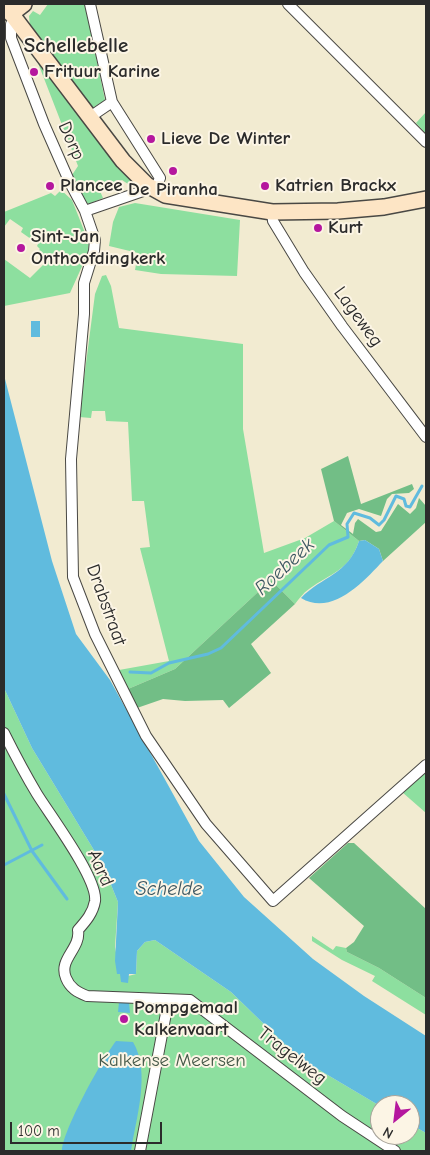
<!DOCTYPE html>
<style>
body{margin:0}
#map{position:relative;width:430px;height:1155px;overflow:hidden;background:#f2ebd1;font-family:"Comic Neue",sans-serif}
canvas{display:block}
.frame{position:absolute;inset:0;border:5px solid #2b2b2b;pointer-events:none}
.north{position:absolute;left:370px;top:1095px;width:50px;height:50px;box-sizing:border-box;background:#fcf5e5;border:1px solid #a8a49b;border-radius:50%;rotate:209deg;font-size:14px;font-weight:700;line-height:20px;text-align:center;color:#2b2b2b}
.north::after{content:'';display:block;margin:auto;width:18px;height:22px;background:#b5179e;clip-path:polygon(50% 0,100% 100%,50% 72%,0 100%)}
.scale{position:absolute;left:10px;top:1122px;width:152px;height:22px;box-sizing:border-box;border:2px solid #2b2b2b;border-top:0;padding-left:6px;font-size:15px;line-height:18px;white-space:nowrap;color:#2b2b2b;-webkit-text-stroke:4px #fcf5e5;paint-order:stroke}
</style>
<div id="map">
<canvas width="430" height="1155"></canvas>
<div class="frame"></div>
<div class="north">N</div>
<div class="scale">100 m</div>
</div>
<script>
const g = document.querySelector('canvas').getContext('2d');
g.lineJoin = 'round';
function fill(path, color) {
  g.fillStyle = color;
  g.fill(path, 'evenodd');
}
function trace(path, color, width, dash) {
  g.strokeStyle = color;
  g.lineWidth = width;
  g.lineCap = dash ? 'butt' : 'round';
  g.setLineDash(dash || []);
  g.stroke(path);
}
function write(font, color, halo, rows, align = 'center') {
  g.font = font + ' "Comic Neue",sans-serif';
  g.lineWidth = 4;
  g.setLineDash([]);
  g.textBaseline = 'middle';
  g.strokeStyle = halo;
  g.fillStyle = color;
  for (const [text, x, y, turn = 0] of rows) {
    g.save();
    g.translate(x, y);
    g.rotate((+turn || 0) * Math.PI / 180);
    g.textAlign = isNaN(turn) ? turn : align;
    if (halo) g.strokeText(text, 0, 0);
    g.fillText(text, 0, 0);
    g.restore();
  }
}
fill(new Path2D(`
 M48,4h37l20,96 -14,9 -61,-82 -1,-11 4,-5 7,4z
 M41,62l91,119 -1,5 -9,-6 -22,11 3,7 -14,6 -5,-3 -12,-26 6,-9 -40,-103z
 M426,112v22l-10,-11z
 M61,190l11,10 17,43 -1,10 -18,40 -66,13v-47l26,19 16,-16 -9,-10 3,-3 -3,-3 1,-2 -17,-12 2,-4 -13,-9 -6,8v-15l47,-19 4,3z
 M135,203l105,17 -3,56 -76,-2 -26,-4 3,-17 -29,-7 4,-24 6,-15z
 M106,275l5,11 8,42 124,16v85l21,124 41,-15 29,-17 25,20c-10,30 -28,32 -50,48 -6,4 -10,10 -14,15l-24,-24 -96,89 -47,20 -9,-19 50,-9 -29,-113 10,-1 -6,-46h-12l-4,-79 -22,-1 -1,-10h-13l-1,7 -12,-1 16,-123 7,-18z
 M4,688l28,60 71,117 15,37 -3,45 5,27 8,2 8,-2 1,-23 8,-9 10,-2 76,52 68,66 81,48v29h30v-11l16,9v18h-422z
 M426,770v43l-24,-21z
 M312,936l21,14 3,-4 10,2 1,4 32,16 47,30v17l-54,-34 3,-5 -33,-16 -30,-19z`), '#8ddf9f');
fill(new Path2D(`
 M348,456l13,48 51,-20 2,5 -5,4 -17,1 -5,5 -6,17 -22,-7 -12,4 -6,12 12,9 2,-11 3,-4 18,13 5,-1 17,-27 12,10 6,-6 3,-10 7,8v16l-43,39 -4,-12 -14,-9 -6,1 -25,-20 -13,-52z
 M271,580l24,24 -44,40 20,29 -42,35 -6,-8 -38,1 -22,-2 -26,9 -9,-19 47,-20z
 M348,843h6l72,66v89l-47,-30 -32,-16 -1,-4 8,-6 10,-16 -55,-48z`), '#72be86');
fill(new Path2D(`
 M31,321h9v16h-9z
 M4,375l48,186 24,73 34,46 89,161 45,56 69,62 51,37 62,40v97l-16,-9v-19l-30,1 -81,-48 -68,-66 -76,-52 -10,2 -8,9 -1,23h-7l-1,9 -7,-1 -1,-8h-3l-2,-13 3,-59 -15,-37 -71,-117 -28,-60z
 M365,540l14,9 4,12c-19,20 -51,56 -82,37 21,-22 47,-23 58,-57z
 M119,1002l10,1 1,10 -12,-1z
 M116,1041l17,1c18,30 3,76 -2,109h-69c0,-19 40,-92 54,-110z`), '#60bbde');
trace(new Path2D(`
 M130,672l21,1 18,-10 39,-9 13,-6 108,-103 19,-8 -1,-13 7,-11 16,5 9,7 5,-5 12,-24 8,3 2,7 4,1 12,-21
 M4,794l28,57 35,48
 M4,865l38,-20`), '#60bbde', 3);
const street = new Path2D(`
 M90,4l22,98 48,76 -5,12
 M288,4l138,138
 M15,20l-4,4v14l33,86 26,59 15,28 10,29 -1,11 -10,32v31l-13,145 2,118 22,57 51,102 60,88 67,77 153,-136
 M90,117l22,-15
 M85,211l58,-20 4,-6
 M272,212l1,9 31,51 38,54 84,111
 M4,733c10,20 21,41 33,61 13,21 61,85 58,107 -2,12 -9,20 -17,29 3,19 -20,29 -12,48 4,10 11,14 21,18l103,4 152,116 53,35
 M140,1151l27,-143 -1,-8`);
const secondary = new Path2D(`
 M4,4l119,157 24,24 18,10 107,17 66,-1 46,-4 42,-8
 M11,14l13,-10`);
trace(street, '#494844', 12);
trace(secondary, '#494844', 18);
trace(street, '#fff', 10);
trace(secondary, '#fde5c5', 15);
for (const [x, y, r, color] of [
 [34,72,5,"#b5179e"],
 [151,139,5,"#b5179e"],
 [173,171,5,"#b5179e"],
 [50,186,5,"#b5179e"],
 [265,186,5,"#b5179e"],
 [318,228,5,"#b5179e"],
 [21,248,5,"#b5179e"],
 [124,1019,5,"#b5179e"]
]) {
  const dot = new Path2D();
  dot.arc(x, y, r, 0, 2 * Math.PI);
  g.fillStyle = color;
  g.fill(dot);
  trace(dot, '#fcf5e5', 2);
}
write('bold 19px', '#2b2b2b', '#fcf5e5', [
 ["Frituur Karine",44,72],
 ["Lieve De Winter",161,139],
 ["Plancee",60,186],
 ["Katrien Brackx",275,186],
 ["De Piranha",173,190,"center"],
 ["Kurt",328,228],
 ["Sint-Jan",31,237],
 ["Onthoofdingkerk",31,259],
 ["Pompgemaal",134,1008],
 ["Kalkenvaart",134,1030]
], 'left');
write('19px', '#2b2b2b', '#fcf5e5', [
 ["Dorp",71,141,66],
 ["Lageweg",358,317,54],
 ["Drabstraat",106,605,70],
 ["Aard",100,868,66],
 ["Tragelweg",292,1056,38]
]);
write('19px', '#445848', '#fcf5e5', [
 ["Kalkense Meersen",172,1061]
]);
write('italic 20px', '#3b5661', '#fcf5e5', [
 ["Roebeek",285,567,-43],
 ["Schelde",169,889]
]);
write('bold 21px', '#2b2b2b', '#fcf5e5', [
 ["Schellebelle",76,46]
]);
</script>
